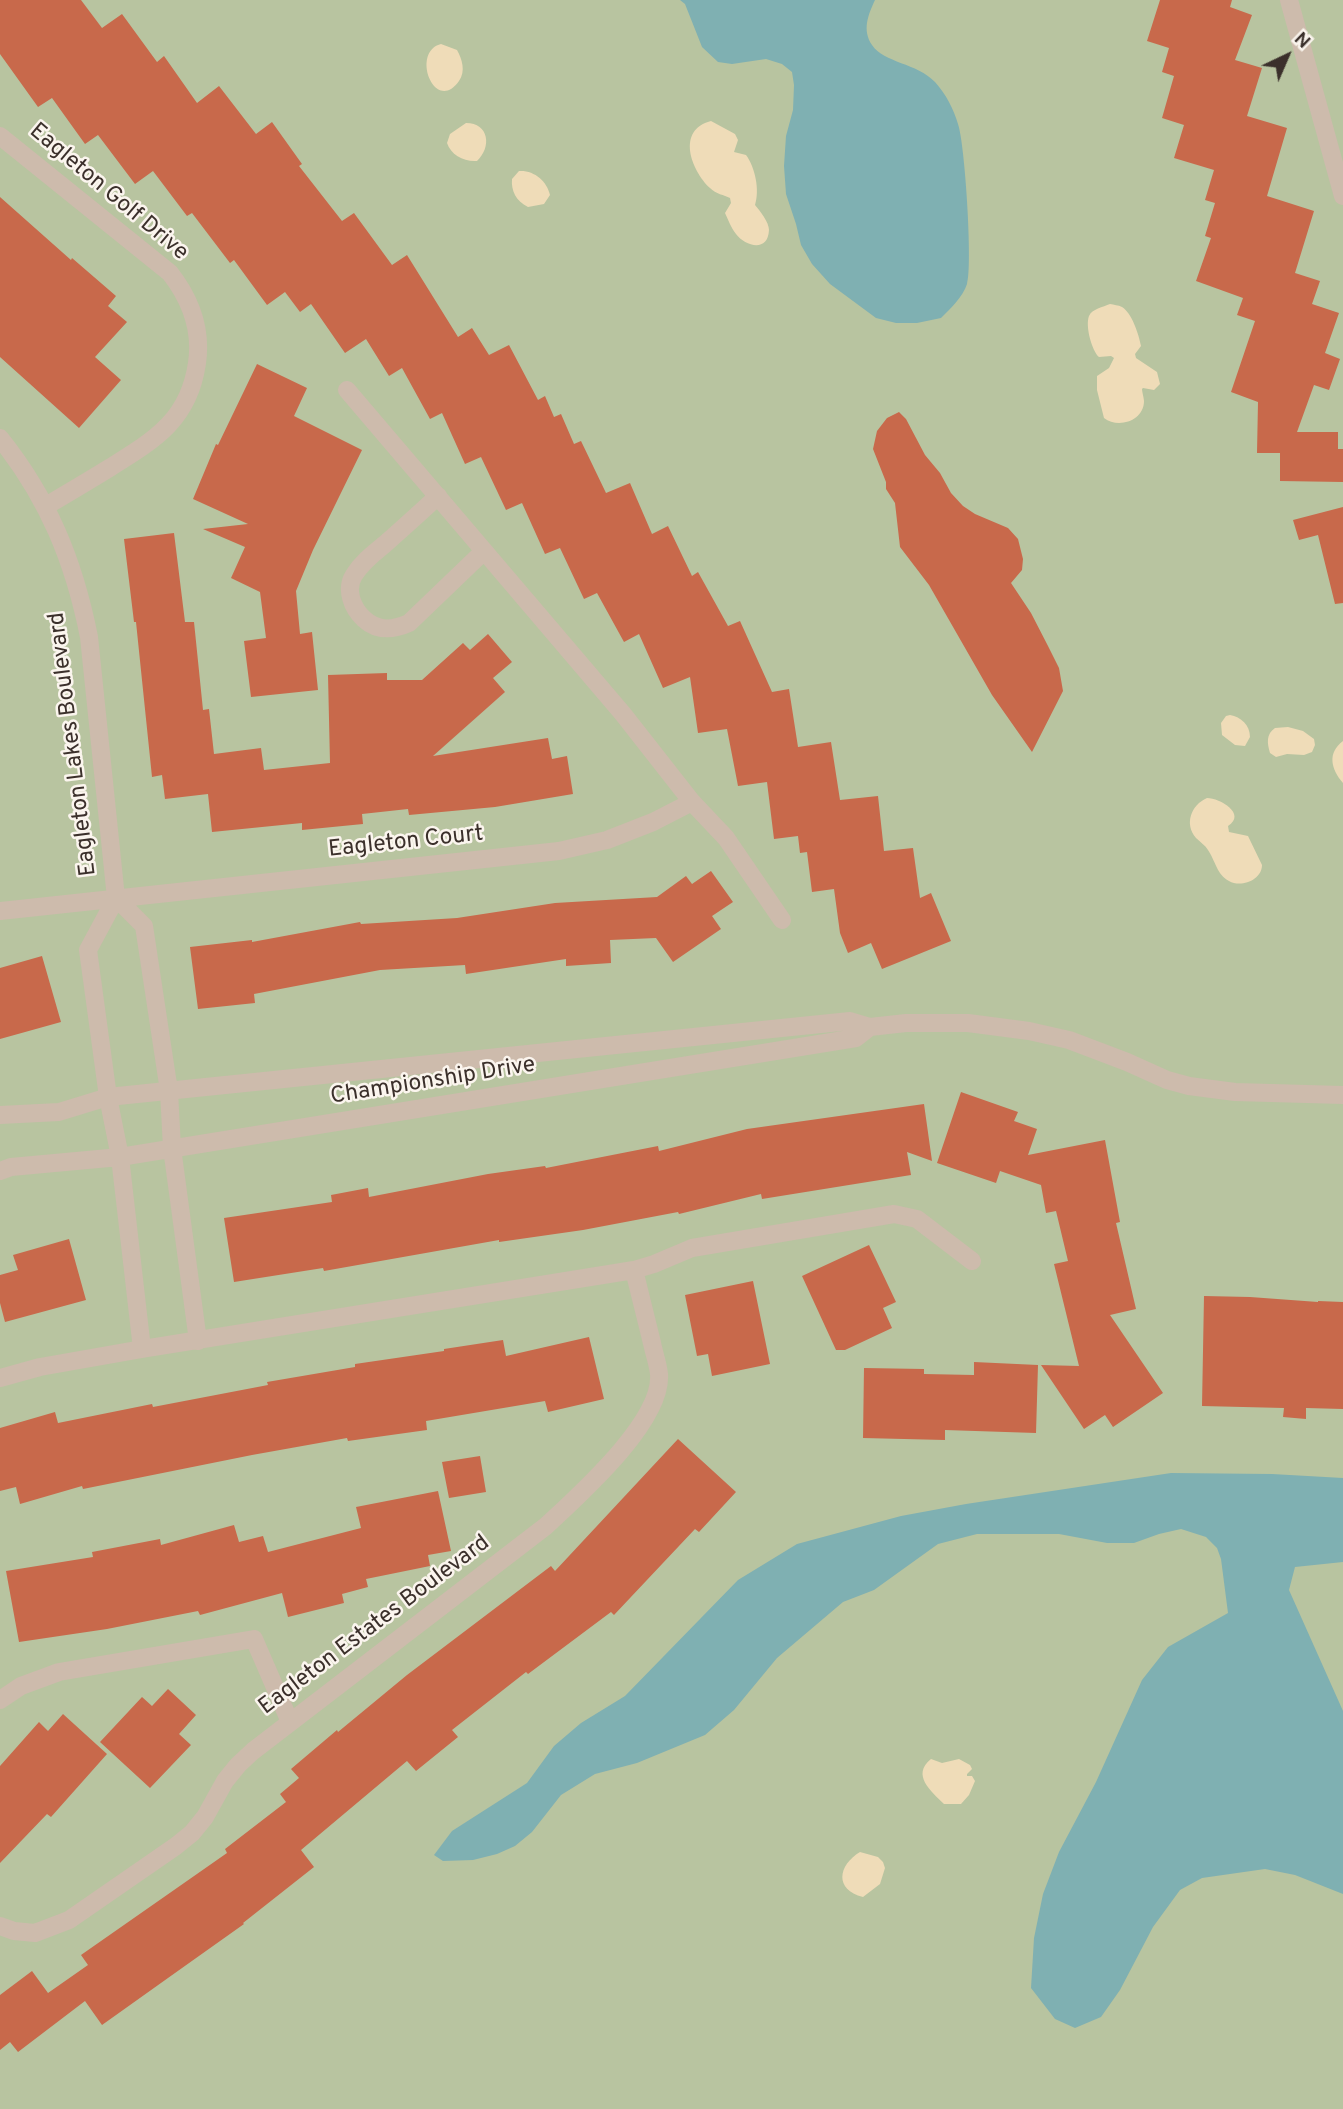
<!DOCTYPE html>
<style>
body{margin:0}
#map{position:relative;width:1343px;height:2109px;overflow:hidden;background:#f4ebe1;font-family:Overpass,sans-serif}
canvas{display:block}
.north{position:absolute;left:1252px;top:21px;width:70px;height:70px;-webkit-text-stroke:5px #fbf5ee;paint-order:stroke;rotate:44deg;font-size:19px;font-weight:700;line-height:28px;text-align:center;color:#3b302b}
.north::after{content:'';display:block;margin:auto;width:24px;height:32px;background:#3b302b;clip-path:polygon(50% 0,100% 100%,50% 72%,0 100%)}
</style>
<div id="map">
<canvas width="1343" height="2109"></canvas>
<div class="north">N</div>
</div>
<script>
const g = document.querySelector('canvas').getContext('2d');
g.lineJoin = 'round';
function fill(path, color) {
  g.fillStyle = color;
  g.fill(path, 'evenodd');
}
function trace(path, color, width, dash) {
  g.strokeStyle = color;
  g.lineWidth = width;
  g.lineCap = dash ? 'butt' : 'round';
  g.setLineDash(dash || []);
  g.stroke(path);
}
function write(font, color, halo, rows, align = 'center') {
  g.font = font + ' Overpass,sans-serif';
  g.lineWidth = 5;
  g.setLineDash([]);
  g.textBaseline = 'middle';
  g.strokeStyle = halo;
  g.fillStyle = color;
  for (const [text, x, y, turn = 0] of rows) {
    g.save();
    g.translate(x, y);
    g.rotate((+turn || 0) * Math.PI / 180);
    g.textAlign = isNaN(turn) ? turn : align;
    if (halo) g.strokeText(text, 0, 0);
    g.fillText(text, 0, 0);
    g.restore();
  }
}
fill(new Path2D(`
 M0,0h1343v2109h-1343z`), '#b8c4a0');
fill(new Path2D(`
 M441,44l16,6c5,9 9,21 2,31 -24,34 -49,-29 -18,-37z
 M711,121l24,13 3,6 -4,12 12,3c9,12 14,35 9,50 5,6 14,17 14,25 -1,23 -24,16 -33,4 -5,-6 -8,-15 -11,-21l6,-10 -1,-5c-6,-3 -14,-4 -20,-10 -19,-18 -34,-58 1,-67z
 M466,123c23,0 26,24 11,38 -13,1 -26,-6 -30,-18l3,-9z
 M519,171c15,-1 28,10 31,24l-6,9 -16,3c-12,-6 -17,-16 -16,-28z
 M1110,304c4,1 8,1 12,3 10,6 17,28 19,39l-6,8 1,4 21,14 3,12 -6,6 -11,-2 -1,1c0,2 2,10 2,12 0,20 -26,28 -40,17l-7,-28v-14l12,-8 5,-10 -3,-2 -12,1c-7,-6 -14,-31 -10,-41 3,-7 14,-9 21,-12z
 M1230,715c11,2 20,10 20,22l-5,9 -10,-1 -13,-10 -1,-12 5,-7z
 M1288,727l15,4 11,8 1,6 -3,7 -8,3 -17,-1 -11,3 -6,-4c-3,-10 -4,-19 5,-25z
 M1343,741v42c-12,-14 -16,-30 0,-42z
 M1207,798c13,0 40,16 21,28l1,6 19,4 14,29c0,15 -21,23 -33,16 -12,-6 -14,-21 -21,-31 -3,-5 -8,-8 -12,-12 -12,-14 -5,-33 11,-40z
 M931,1759l11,4 17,-4 11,6 2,4 -5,5v2h5l3,5 -6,14 -8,9h-17c-13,-13 -33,-29 -13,-45z
 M860,1852l18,5 5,5 2,6 -5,16 -17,13c-29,-7 -25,-32 -3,-45z`), '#efdcb8');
fill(new Path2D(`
 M680,0h195c-7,15 -13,30 -3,45 12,18 45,18 63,37 11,12 19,28 23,42 7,20 15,143 9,160 -4,13 -17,25 -26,34l-24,5h-21l-20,-5 -46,-34 -18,-20 -11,-19 -5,-21 -10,-30 -2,-28 2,-30 7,-26 1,-25 -2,-13 -10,-8 -16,-5 -34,5 -14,-2 -16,-15 -17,-43z
 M1171,1473l101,1 71,4v84l-48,5 -6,23 54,121v183l-48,-19 -30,-6 -63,9 -22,12 -27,37 -33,63 -19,27 -26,11 -20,-9 -24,-31 3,-50 9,-44 16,-42 37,-70 46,-102 26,-33 60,-34 -7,-54 -4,-11 -11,-11 -25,-8 -22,5 -25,9h-27l-48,-9h-82l-39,10 -64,46 -31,12 -66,56 -43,52 -29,25 -68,28 -42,11 -34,21 -29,37 -17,14 -18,8 -24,6 -30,1 -9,-6 18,-24 75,-48 27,-37 27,-23 44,-27 113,-116 59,-36 104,-28 65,-12z`), '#7fb0b2');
fill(new Path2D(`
 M0,0h81l21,28 20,-14 35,48 7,-6 33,47 22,-17 37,48 16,-12 30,42 -3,2 43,55 12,-8 38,52 15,-10 51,82 14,-9 17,27 20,-10 29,55 7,-4 9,21 7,-3 13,30 7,-3 25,52 24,-10 22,51 16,-8 24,50 6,-4 30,54 12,-5 32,71 17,-3 9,58 33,-5 9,58 38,-4 6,55 29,-3 7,50 11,-5 20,48 -69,28 -11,-26 -23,10 -8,-20 -6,-44 -22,3 -5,-40 -7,1 -2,-17 -24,3 -7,-57 -29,4 -11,-57 -29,4 -8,-56 -27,11 -24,-54 -15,8 -27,-49 -13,6 -24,-51 -15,6 -23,-51 -16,7 -25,-53 -16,7 -23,-51 -12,6 -28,-51 -13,8 -23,-37 -21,14 -34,-49 -11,8 -15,-20 -18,13 -33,-45 -4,3 -38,-50 -5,3 -34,-45 -18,13 -37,-49 -13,9 -33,-46 -14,9 -38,-53z
 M1160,0h72l-2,7 22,8 -17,45 27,8 -15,48 40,12 -20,68 47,15 -19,62 25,8 -8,23 27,9 -14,40 15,6 -11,31 -15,-5 -17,47h41v17h5v33l-63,-1v-28h-23l1,-51 -27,-10 24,-71 -18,-6 6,-17 -47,-17 15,-43 -6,-2 10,-33 -10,-3 9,-30 -40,-12 10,-33 -22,-7 12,-42 -12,-4 7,-24 -22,-7z
 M0,197l71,63 1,-2 44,38 -8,10 19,16 -32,35 26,23 -42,48 -79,-71z
 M257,364l50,24 -13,28 68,34 -49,100 -17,41 4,43 12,-2 6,58 -67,7 -7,-56 22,-3 -6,-46 -29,-14 14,-31 -42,-18 45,-5 -55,-25 23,-55 2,1z
 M899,412l7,7 19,36 15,18 11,20 12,13 12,8 33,14 10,11 5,20 -1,11 -11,13 20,30 17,33 11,22 4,23 -31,61 -40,-57 -63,-110 -29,-38 -5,-44 -9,-14v-7l-13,-33 4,-18 10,-13z
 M1343,507v96l-8,1 -17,-69 -19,5 -6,-20z
 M174,533l11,89h9l9,88 6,-1 5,45 47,-6 3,22 66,-7 -2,-88 59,-2v7h35l41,-37 7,7 18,-16 24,28 -19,16 12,14 -72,64 115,-18 4,21 15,-3 6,38 -78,13 -86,8 -1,-6 -46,5 1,10 -61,6v-7l-90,9 -4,-38 -43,5 -3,-24 -10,2 -16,-155h-2l-10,-83z
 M711,871l22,31 -21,14 9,13 -48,33 -17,-24 -46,2 1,23 -45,3v-7l-100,15 -1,-9 -85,5 -126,24 1,9 -57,6 -8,-62 62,-7v2l108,-20 1,2 96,-6 98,-15 102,-6 29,-21 6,8z
 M42,956l19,66 -61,17v-71z
 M961,1092l57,20 -4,9 23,8 -9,26 77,-15 15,82 -4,1 20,86 -26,6 53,78 -50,34 -8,-12 -21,14 -43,-64 38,1 -25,-102 14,-3 -12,-50 -10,2 -5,-28 -41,-14 -4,12 -59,-20z
 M924,1104l8,57 -25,-9 4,23 -149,24 -1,-5 -82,20 -1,-2 -95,18 -84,12v-2l-175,31 -1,-3 -89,14 -10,-64 108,-16 -1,-7 37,-7 1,9 119,-23 57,-8 1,2 112,-22 1,5 88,-22z
 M69,1239l17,61 -81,22 -5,-19v-28l18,-5 -5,-15z
 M869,1245l27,57 -13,6 9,20 -47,22h-9l-34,-74z
 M753,1281l17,83 -58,12 -4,-22 -11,2 -12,-61z
 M1204,1296l46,1 68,5v-1l25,1v107l-37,-1v11l-23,-2 1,-9 -82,-2z
 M589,1337l15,62 -56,13 -3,-11 -119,20 1,9 -79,11 -1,-3 -95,17 -169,34 -1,-3 -62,18 -4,-17 -16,4v-63l55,-16 3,11 94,-19 1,3 115,-22 -1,-3 88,-15v-3l89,-13v-2l59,-9 3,16z
 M974,1362l64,3 -2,68 -91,-3v10l-82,-2 1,-70 60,1v5l50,1z
 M678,1439l58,53 -37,40 -4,-3 -81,86 -3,-3 -83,62 -2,-2 -74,58 6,7 -42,34 -9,-10 -106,89 13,17 -71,56 1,1 -69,49 -73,52 -17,-24 -67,51 -8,-10 -10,8v-55l32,-24 16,22 40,-28 -7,-10 146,-102 -2,-4 61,-47 -6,-8 19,-16 -8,-9 46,-39 1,2 69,-57 144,-109 4,5z
 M480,1456l6,36 -37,6 -7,-36z
 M438,1491l13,60 -23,4 2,11 -64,13 2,8 -26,7 2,9 -56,14 -6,-24 -82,22 -2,-4 -91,18 -88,13 -13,-71 87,-14 -1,-5 68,-13 1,6 73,-20 5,17 24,-6 5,16 93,-24 -5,-21z
 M168,1689l28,26 -17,19 12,11 -41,43 -50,-46 42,-45 10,9z
 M63,1714l44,40 -56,63 -4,-3 -47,49v-97l39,-44 9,9z`), '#c8694b');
trace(new Path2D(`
 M1289,0l54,196
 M0,136l170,137c21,27 32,56 27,90 -8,56 -41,76 -86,104 -21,13 -43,26 -65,39
 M347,390l276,324 69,88 34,36 56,82
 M0,438c48,60 74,123 89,199l27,261 -28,52 20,147 12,60 22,192
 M438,496c-17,16 -35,32 -53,48 -11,9 -23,18 -31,31 -9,14 -2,33 10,44 14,13 29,11 45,4l75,-72
 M116,898l28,28 25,165 3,57 26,193
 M0,911l559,-60 48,-11 46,-18 39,-20
 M0,1115l59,-3 49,-15 742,-76 20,6 36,-4h62l61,8 40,9 58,22 40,18 22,6 46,6 108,3
 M0,1171l11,-4 109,-10 736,-119 14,-11
 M0,1378l40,-11 102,-18 492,-79 20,-6 38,-16 202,-34 23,5 55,42
 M0,1700l21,-14 38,-14 195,-33 36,83
 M0,1926l14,5 21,2 34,-13 107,-74 16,-13 13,-16 20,-36 13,-16 15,-14 293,-225c33,-31 117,-105 113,-152 -1,-10 -5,-21 -7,-31 -6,-25 -12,-49 -18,-73`), '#cdbbac', 18);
write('23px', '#3b302b', '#fbf5ee', [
 ["Eagleton Golf Drive",108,193,40],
 ["Eagleton Lakes Boulevard",74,744,-97],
 ["Eagleton Court",406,843,-6],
 ["Championship Drive",433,1082,-9],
 ["Eagleton Estates Boulevard",375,1626,-37]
]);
</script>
